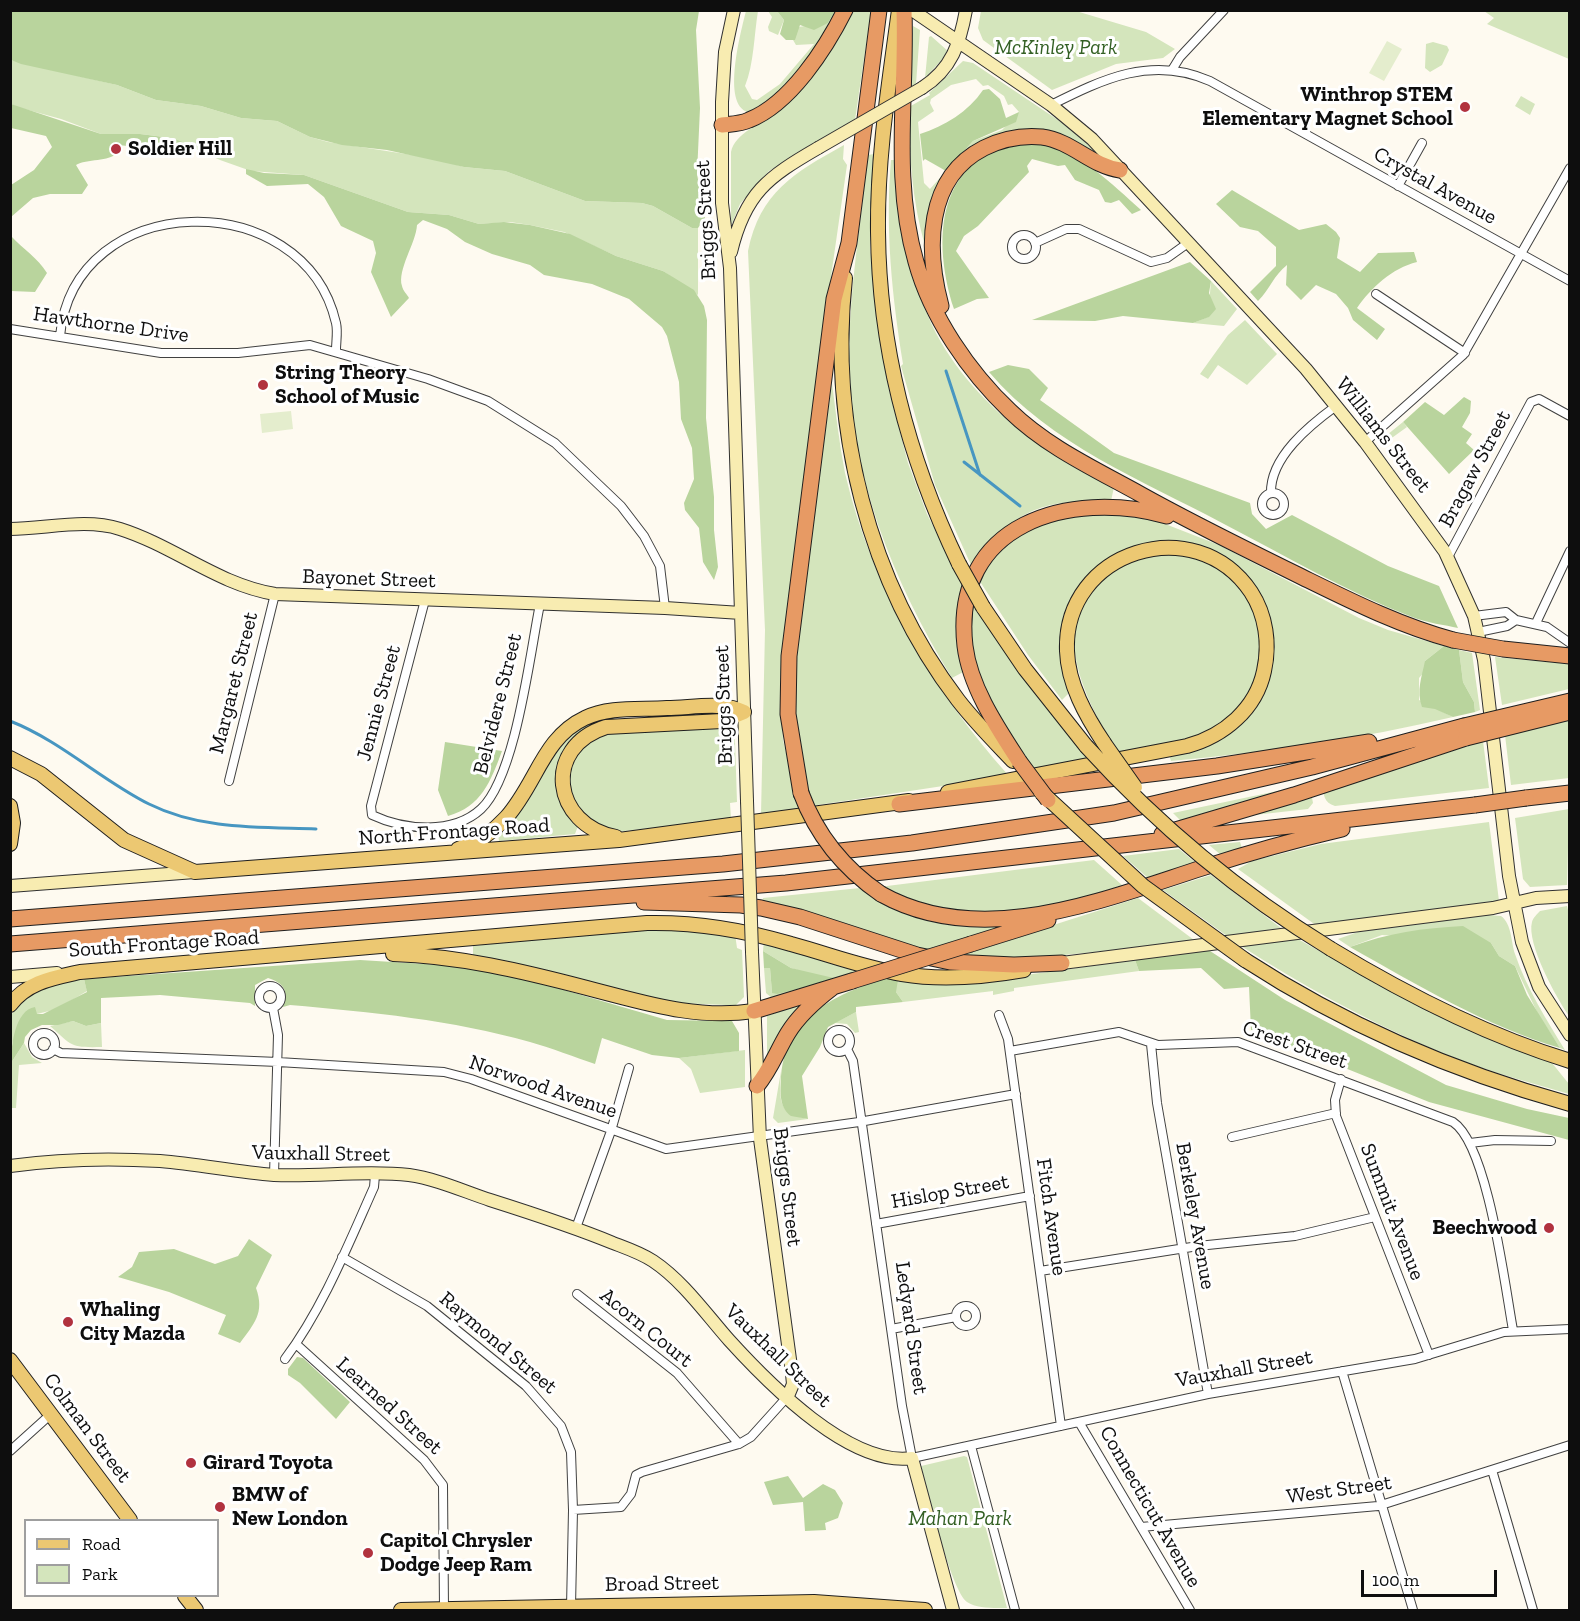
<!DOCTYPE html>
<style>
body{margin:0}
#map{position:relative;width:1580px;height:1621px;overflow:hidden;background:#fefaf0;font-family:"Zilla Slab",serif}
canvas{display:block}
.frame{position:absolute;inset:0;border:12px solid #0e0e0e;pointer-events:none}
.legend{position:absolute;left:24px;top:1519px;width:195px;height:78px;box-sizing:border-box;background:#fff;border:2px solid #9f9f9f;margin:0;padding:8px 10px;list-style:none;font-size:18px;color:#0e0e0e}
.legend li{display:flex;align-items:center;gap:12px;height:30px}
.legend b{width:30px;border:2px solid #9f9f9f}
.scale{position:absolute;left:1361px;top:1570px;width:136px;height:27px;box-sizing:border-box;border:3px solid #0e0e0e;border-top:0;padding-left:8px;font-size:18px;line-height:21px;white-space:nowrap;color:#0e0e0e;-webkit-text-stroke:4px #fff;paint-order:stroke}
</style>
<div id="map">
<canvas width="1580" height="1621"></canvas>
<div class="frame"></div>
<ul class="legend">
<li><b style="height:8px;background:#ecc872"></b>Road</li>
<li><b style="height:16px;background:#d4e5bc"></b>Park</li>
</ul>
<div class="scale">100 m</div>
</div>
<script>
const g = document.querySelector('canvas').getContext('2d');
g.lineJoin = 'round';
function fill(path, color) {
  g.fillStyle = color;
  g.fill(path, 'evenodd');
}
function trace(path, color, width, dash) {
  g.strokeStyle = color;
  g.lineWidth = width;
  g.lineCap = dash ? 'butt' : 'round';
  g.setLineDash(dash || []);
  g.stroke(path);
}
function write(font, color, halo, rows, align = 'center') {
  g.font = font + ' "Zilla Slab",serif';
  g.lineWidth = 6;
  g.setLineDash([]);
  g.textBaseline = 'middle';
  g.strokeStyle = halo;
  g.fillStyle = color;
  for (const [text, x, y, turn = 0] of rows) {
    g.save();
    g.translate(x, y);
    g.rotate((+turn || 0) * Math.PI / 180);
    g.textAlign = isNaN(turn) ? turn : align;
    if (halo) g.strokeText(text, 0, 0);
    g.fillText(text, 0, 0);
    g.restore();
  }
}
fill(new Path2D(`
 M746,11h12c-4,24 -4,53 -13,75l7,13 5,1 23,-16 34,-40 -18,1 -3,-5 5,-13 30,-4 7,-12h6c-22,38 -52,81 -93,101 -27,-7 -7,-81 -2,-101z
 M768,11h9l7,9 -6,15 -9,-4 -1,-4 4,-10z
 M853,11h18l-16,109 -86,51 -29,33 -9,22v-74c4,-19 30,-28 44,-39 35,-30 58,-61 78,-102z
 M981,11h95l70,21 29,17 -12,9 -47,6 -64,26 -69,-50 -5,-12z
 M1484,11h85v48l-82,-35 7,-6z
 M913,26l7,4 -4,54 -7,4z
 M931,36l18,16 -24,26 4,-41z
 M1433,42l14,4 2,4 -7,15 -12,7 -5,-4 1,-24z
 M10,60l107,25 39,15 45,6 40,12 36,3 33,16 18,5 104,16 32,9 41,4 80,30 57,2 11,3 39,22h6v67l-35,-24 -47,-15 -52,-24 -34,-7 -20,-3 -31,2 -30,-9 -41,-3 -104,-37 -53,-4 -31,-11 -48,-22 -32,-4h-39l-40,-15 -44,-12 -6,-3z
 M963,61l10,2 94,63 27,24 -3,3 -27,-14 -97,14 -42,93c-13,-46 -16,-91 -16,-139l21,-12 -1,-2zM976,79l7,7 5,-1 16,11 4,9 4,-1 7,8 -17,18 -29,11 -43,48 -6,-6 -6,-61 16,-11 -4,-8 1,-4 20,-14z
 M1521,96l14,8 -5,11 -15,-9z
 M844,145l-1,14 4,6 -31,216 -11,112 -25,187 3,60 16,69 -38,5 4,-184 -17,-379c12,-59 46,-78 96,-106z
 M874,154l-4,94 9,85 10,57 19,73 19,51 37,74 -7,35 3,29 5,19 -13,7c-59,-97 -103,-204 -103,-320 0,-68 12,-136 19,-203z
 M891,160h7c7,40 11,82 19,122 21,94 114,169 197,205l-3,14c-69,-2 -97,9 -140,64l-36,-80 -34,-119 2,-2c-11,-68 -18,-135 -12,-204z
 M1211,281l26,28 -13,17 -31,-3 15,-6z
 M1245,320l32,34 -30,31 -29,-20 -10,14 -8,-5 28,-39z
 M832,383c4,30 7,60 13,90 27,115 87,217 164,303l-198,30 -15,-61 -3,-77z
 M1403,422l4,5 -25,18v-6z
 M1119,513l36,7 64,25 140,73 29,12 56,16 -19,15v10l-6,7v22l34,17c-93,22 -187,35 -282,44l-2,-6 48,-13 18,-13 22,-23 13,-31 -11,-82 -14,-18 -17,-14 -14,-9 -23,-8 -20,-2 -27,2 -35,15 -34,40 -5,93 -8,8 -34,-45 -51,-78c23,-29 48,-55 85,-63 18,-3 39,-1 57,-1z
 M1158,553c13,1 30,0 41,5 20,7 47,27 55,47 14,34 11,85 -19,110 -37,29 -71,31 -115,41 -38,-60 -82,-146 3,-192 10,-5 24,-7 35,-11z
 M972,602l67,97 52,63 -54,11c-22,-26 -61,-86 -65,-119 -2,-17 0,-35 0,-52z
 M1459,650l13,3 8,57 -5,2 -1,-10 -11,-20z
 M1495,657l74,7v25l-67,16z
 M609,717l2,3 -48,37 15,69 -3,8 -76,7 -1,-7c45,-36 49,-104 111,-117z
 M1569,719v59l-58,7 -6,-50z
 M721,728l9,4 5,8 2,62 -7,1 1,16 -115,13c-50,-7 -66,-74 -15,-97 26,-11 89,-6 120,-7z
 M1483,741l6,47 -154,18c-11,-3 -12,-12 -12,-21z
 M1301,786l10,6 2,11 -5,6 -125,14 -10,-10z
 M1569,809l-2,76 -37,2 -7,-8 -8,-61z
 M1489,822l10,79 -182,25 -79,-57 14,-8 69,-17z
 M1240,842l2,6 -21,7 -12,-10z
 M1179,849l16,13 -47,16 -25,-22z
 M1094,860l28,25c-58,20 -120,34 -183,26 -19,-3 -42,-17 -60,-24z
 M1211,875l70,53 -54,8 -64,-46z
 M860,888c56,37 88,42 154,36l-90,30 -162,-50 1,-6z
 M1138,898l56,42c-81,9 -162,23 -244,18z
 M1567,906l3,12 -1,98c-12,-17 -43,-73 -37,-94 1,-4 5,-8 8,-11z
 M1488,915l13,1c11,8 10,26 14,38 12,35 31,65 50,96l-5,-2 -22,-34 -23,-48 -16,-10 -8,-13 -109,-8 -32,12 -12,-8 20,-7z
 M675,929l60,5 2,14 5,2 2,47 -8,8h-10l-49,-2 -204,-48v-9l153,-16z
 M1296,938l133,74 123,51 17,21v10c-48,-14 -97,-27 -143,-48 -64,-28 -126,-62 -185,-100z
 M764,940l103,32 -94,27 -7,-6 -2,-25h6l2,25 34,-20 -15,-5 -28,-17z
 M1135,960l4,11 -125,17v3l-21,4v-4l-90,11 -7,-10 -4,-16 119,1z
 M84,979l3,12 -30,18 -20,5 -22,21 -4,12c0,-9 -2,-20 0,-28 5,-31 49,-37 73,-40z
 M809,1001l-42,59v-44z
 M856,1012l3,20 -4,1 -8,-9 -12,-1z
 M73,1021l13,5 15,-3 1,24c-33,1 -30,-2 -52,-21z
 M24,1043l8,14 10,6 -23,2 -3,43h-5v-45z
 M745,1050v37l-45,6 -9,-24 -12,-11z
 M781,1071c-1,28 -5,42 27,48l-30,4 -5,-5z
 M964,1456l3,1 40,151c-12,0 -30,1 -40,-6 -16,-12 -40,-112 -46,-136z`), '#d4e5bc');
fill(new Path2D(`
 M11,10l688,1 -3,19 4,78 -3,66 8,44 -7,10h-6l-39,-22 -11,-3 -57,-2 -80,-30 -41,-4 -77,-17 -45,-5 -32,-8 -33,-16 -36,-3 -40,-12 -45,-6 -39,-15 -96,-21 -10,-4z
 M777,11h58l-7,12 -14,7 -14,-5 -5,15h-9l-6,-6 4,-14z
 M989,89l11,10 6,19 13,-6 -3,10 -43,19 -27,30 -21,-12 -2,2 -3,-27c25,-8 48,-22 63,-44z
 M11,104l90,30h39l32,4 18,7 2,5 -5,2 -69,-7c-2,3 -1,6 -3,9 -4,7 -29,5 -39,11l12,20 -6,9h-32l-17,4 -22,19v-32l23,-15 18,-23 -6,-11 -35,-8z
 M1040,142c39,9 72,42 101,68l-9,4 -13,-14 -8,3 -6,-1 -6,-12 -24,-10 -10,-15 -7,1 -26,-7 -5,7 2,6 -51,54 -14,10 -8,15 33,47 -12,1 -23,10c-25,-78 -14,-164 86,-167z
 M246,169l18,4 40,2 104,37 41,3 30,9 25,-2 26,3 40,9 46,22 47,15 31,19 10,16 3,14 -1,98 8,79v33l4,37 -4,13 -11,-18 -4,-34 -14,-18 -1,-7 10,-24 -2,-31 -11,-29 -2,-37 -12,-46 -5,-9 -33,-28 -37,-15 -48,-9 -14,-10 -38,-11 -27,-12 -18,-13 -24,-9 -6,5c-1,18 -20,45 -15,61 1,5 5,8 7,12l-18,19 -20,-45 5,-19 -3,-12 -32,-15 -17,-29 -16,-13 -41,2 -21,-12z
 M1232,190l67,40 27,-6 10,8 4,6 -3,20 23,14 18,-19 36,-1 3,10c-25,6 -46,26 -60,46l28,21 -8,11 -24,-20 -5,-12 -12,-14 -20,-9 -15,15 -15,-15 1,-20c-13,10 -17,24 -29,36l-8,-9 26,-26v-19l-18,-16 -18,-4 -24,-23z
 M11,236c12,13 27,22 36,37l-12,19 -24,-1z
 M1190,262l21,19 -2,12 7,16 -7,8 -16,6 -70,-7 -28,5 -63,-1z
 M1008,365l21,4 19,19 -8,12 74,53 136,50 2,11 14,15 26,-14 96,51 51,20 19,42c-13,-3 -31,-5 -46,-11 -65,-25 -126,-61 -188,-93 -82,-44 -173,-79 -235,-152z
 M1464,397l7,4 -1,12 -8,14 10,7 -6,9 8,7 -25,24 -46,-52 22,-20 19,13z
 M1444,646l15,4 4,32 11,20 1,10 -22,5 -18,-8 -13,-2c-6,-16 0,-31 3,-46z
 M445,742l57,9c-11,30 -21,56 -54,65l-10,-26z
 M1463,926l28,17 8,13 16,10 12,29 33,53c-74,-22 -143,-63 -210,-101 38,-14 73,-19 113,-21z
 M1207,949l78,51 161,85 81,24 42,9v22l-140,-38 -178,-72 -2,-43 -25,2 -23,-21 -62,3 -4,-11z
 M763,951l28,17 47,11 -61,15 -5,-1 -2,-25h-6z
 M360,960l81,5 75,11 151,44 65,1 7,12v18l-60,7 -27,-3 -50,-17 -7,26c-21,-7 -43,-16 -65,-22 -78,-22 -159,-30 -240,-37l-7,2c6,-16 1,-24 -15,-29l-13,7v21l-5,-3 -90,-8 -59,3v25l-15,3 -13,-5 -15,4h-16l-11,5 -6,7 -1,6 -13,20c0,-17 4,-53 24,-56l2,7h6l44,-22 -3,-13z
 M892,976l6,4 -2,12 7,10 -47,5v5l-28,15 -8,20 -18,29 6,43 -17,-3c-11,-8 -11,-22 -10,-34 1,-66 57,-89 111,-106z
 M249,1239l23,16 -16,33c9,25 -2,36 -16,55l-22,-9 8,-19 -57,-23 -51,-15 14,-10 7,-15 35,-3 41,15 23,-8z
 M297,1357l6,1 47,44 -14,17 -36,-36 -12,-8v-6z
 M788,1476l15,22 20,-14 12,6 8,13 -5,15 -13,5 1,7 -21,1 -2,-29 -30,3 -9,-23z`), '#b9d49d');
fill(new Path2D(`
 M1387,41l15,8 -18,32 -15,-8z
 M291,411l2,18 -31,4 -2,-19z`), '#e4edcd');
trace(new Path2D(`
 M946,371l34,104
 M964,462l56,44
 M10,721c51,20 91,59 139,83 52,26 111,23 167,25`), '#4796c1', 3);
const street = new Path2D(`
 M1172,70l8,-13 44,-47
 M1051,105c52,-26 101,-50 159,-24l360,200
 M1398,186l24,-43
 M1012 247a12 12 0 1 1 24 0a12 12 0 1 1-24 0Z
 M1035,243l31,-14h13l72,33 16,-4 21,-15
 M1376,294l89,59
 M10,329l151,24h77l72,-8 118,34 60,22 67,42 66,63 23,30 16,30 5,42
 M60,336c14,-148 244,-152 276,-13 2,8 0,19 0,27
 M1365,442l98,-87 107,-187
 M1271,493c-1,-36 39,-68 65,-87
 M1262 504a11 11 0 1 1 22 0a11 11 0 1 1-22 0Z
 M1448,557l83,-155 8,-3 31,17
 M425,600l-54,206 1,9c32,15 81,20 109,-6 35,-33 49,-156 59,-205
 M1474,616l32,-4 10,8 31,7 23,16
 M1536,623l34,-72
 M1478,632l29,-6 9,-6
 M229,781l46,-187
 M259 997a11 11 0 1 1 22 0a11 11 0 1 1-22 0Z
 M273,1008l5,27 -4,140
 M999,1015l9,24 53,387
 M828 1041a11 11 0 1 1 22 0a11 11 0 1 1-22 0Z
 M33 1044a11 11 0 1 1 22 0a11 11 0 1 1-22 0Z
 M1151,1044l6,59 51,291
 M53,1049l8,4 217,9 166,10 27,7 195,70 193,-27 157,-28
 M847,1049l6,12 49,345 10,52 296,-64 207,-35 89,-27 66,-3
 M1010,1051l109,-19 39,13 80,-3 215,80c35,23 52,165 60,208
 M1341,1079l-6,21 1,16 93,239
 M1232,1137l104,-24
 M1470,1143l25,-3 56,1
 M876,1224l154,-28
 M576,1228l35,-97 18,-63
 M342,1257l85,49 99,80 35,40 10,26 2,58 -2,97
 M1040,1271l158,-25 97,-10 80,-19
 M577,1294l100,79 62,71
 M956 1316a10 10 0 1 1 20 0a10 10 0 1 1-20 0Z
 M891,1329l65,-12
 M296,1344l128,116 19,25 1,125
 M285,1359c38,-51 63,-114 89,-172l1,-12
 M1342,1371l71,239
 M1079,1422l111,188
 M971,1446l44,164
 M10,1451l41,-37
 M1492,1470l41,140
 M573,1510l48,-3 10,-13 5,-19 6,-3 97,-28 12,-7 37,-41
 M1141,1527l237,-21 192,-61`);
const secondary = new Path2D(`
 M734,10l-9,42 -3,50v101l8,65 17,533
 M912,10l139,95 41,34 214,230 59,73 80,110 29,64 10,44 25,216 13,66 17,45 31,48
 M922,88c30,-19 38,-45 44,-78
 M731,252c14,-59 37,-75 87,-104
 M10,529c36,0 75,-11 110,0 54,17 99,56 155,65l390,14 76,5
 M10,886l185,-14
 M752,952l8,187 32,235 1,10 -5,12
 M1062,963l431,-55 43,-10 34,-2
 M10,977l47,-4
 M10,1166c50,-7 100,-8 150,-5 38,3 76,11 114,14 45,2 91,-5 135,0 28,4 54,16 81,25 41,13 82,26 123,43 13,5 28,10 40,18 30,20 53,53 76,79 39,43 121,127 183,118l41,152`);
const primary = new Path2D(`
 M899,10c-10,74 -22,147 -21,222 1,115 31,228 81,332
 M845,278c-16,147 23,304 113,422 17,22 36,41 55,61
 M983,607l42,62 61,77
 M10,758l31,16 83,66 71,32 424,-32 290,-39
 M948,792l239,-46c37,-10 69,-37 77,-75 6,-27 2,-56 -13,-79 -56,-83 -188,-41 -184,59 1,33 19,65 37,92
 M10,806l3,17 -3,21
 M616,837c-64,-12 -74,-90 -10,-110l116,-6 22,-9
 M458,849c79,-27 69,-104 127,-131 24,-12 56,-8 82,-10 24,0 55,-7 77,4
 M1331,949c76,46 154,86 239,112
 M393,954c66,2 129,17 194,34 56,14 108,32 167,23
 M1245,960c100,65 210,112 325,144
 M10,1005c17,-23 43,-27 70,-33l567,-49c50,-1 97,7 144,21 37,10 73,24 111,30 41,7 82,3 122,-4
 M10,1360l120,160
 M185,1596l11,14
 M401,1610l413,-8 111,8`);
const highway = new Path2D(`
 M904,10c3,85 -12,169 12,252 15,55 53,110 94,149 37,36 85,58 130,83 52,29 105,55 158,81 51,25 100,50 155,65
 M722,125c9,-1 19,-1 27,-5 41,-16 77,-72 96,-110
 M941,306c-15,-56 -16,-128 43,-158 18,-9 37,-13 58,-11 30,4 49,29 78,33
 M1019,761c-22,-34 -49,-74 -54,-115 -14,-123 105,-157 202,-130
 M801,793l-13,-79 1,-58 45,-357 15,-56 30,-233
 M1526,798l44,-5
 M899,804l318,-38 152,-24
 M1162,834l132,-39 172,-57
 M881,894c100,56 221,6 321,-26 46,-15 93,-28 140,-39
 M644,902l97,3 20,3 39,9 117,38 33,7 64,3 48,-2
 M10,919l713,-55 189,-21 202,-30 198,-46 152,-41
 M10,944l776,-61 689,-78
 M971,944l77,-24
 M754,1011l98,-30
 M757,1086c14,-17 20,-35 31,-53 11,-18 27,-32 44,-45`);
trace(street, '#414141', 10);
trace(secondary, '#303030', 14);
trace(primary, '#1f1f1f', 16);
trace(highway, '#1f1f1f', 17);
trace(street, '#fff', 8);
trace(secondary, '#f8ecb1', 12);
trace(primary, '#ecc872', 14);
trace(highway, '#e79a64', 15);
const secondaryBridge = new Path2D(`
 M818,148l104,-60
 M747,801l5,151`);
const primaryBridge = new Path2D(`
 M959,564l24,43
 M1104,743l31,44
 M1086,746c71,78 155,148 245,203
 M1041,792l102,94 102,74`);
const highwayBridge = new Path2D(`
 M1453,640l50,9 67,7
 M1464,726l106,-25
 M1466,738l104,-26
 M1019,761l29,39
 M801,793c16,43 42,75 80,101
 M1475,805l51,-7
 M852,981l119,-37`);
trace(secondaryBridge, '#303030', 14, []);
trace(primaryBridge, '#1f1f1f', 16, []);
trace(highwayBridge, '#1f1f1f', 17, []);
trace(secondaryBridge, '#f8ecb1', 12);
trace(primaryBridge, '#ecc872', 14);
trace(highwayBridge, '#e79a64', 15);
for (const [x, y, r, color] of [
 [1465,107,6,"#b1323f"],
 [116,149,6,"#b1323f"],
 [263,385,6,"#b1323f"],
 [1549,1228,6,"#b1323f"],
 [68,1322,6,"#b1323f"],
 [191,1463,6,"#b1323f"],
 [220,1507,6,"#b1323f"],
 [368,1553,6,"#b1323f"]
]) {
  const dot = new Path2D();
  dot.arc(x, y, r, 0, 2 * Math.PI);
  g.fillStyle = color;
  g.fill(dot);
  trace(dot, '#fff', 2);
}
write('italic 21px', '#336024', '#fff', [
 ["McKinley Park",1056,48],
 ["Mahan Park",960,1519]
]);
write('bold 21px', '#0e0e0e', '#fff', [
 ["Winthrop STEM",1453,95,"right"],
 ["Elementary Magnet School",1453,119,"right"],
 ["Soldier Hill",128,149],
 ["String Theory",275,373],
 ["School of Music",275,397],
 ["Beechwood",1537,1228,"right"],
 ["Whaling",80,1310],
 ["City Mazda",80,1334],
 ["Girard Toyota",203,1463],
 ["BMW of",232,1495],
 ["New London",232,1519],
 ["Capitol Chrysler",380,1541],
 ["Dodge Jeep Ram",380,1565]
], 'left');
write('21px', '#0e0e0e', '#fff', [
 ["Crystal Avenue",1435,186,29],
 ["Briggs Street",706,220,-93],
 ["Hawthorne Drive",111,325,8],
 ["Williams Street",1383,435,52],
 ["Bragaw Street",1475,469,-62],
 ["Bayonet Street",369,579,2],
 ["Margaret Street",234,683,-76],
 ["Jennie Street",379,703,-75],
 ["Belvidere Street",498,704,-76],
 ["Briggs Street",724,705,-92],
 ["North Frontage Road",454,832,-4],
 ["South Frontage Road",164,944,-4],
 ["Crest Street",1295,1045,19],
 ["Norwood Avenue",543,1087,19],
 ["Vauxhall Street",321,1154,1],
 ["Briggs Street",787,1187,83],
 ["Hislop Street",950,1192,-10],
 ["Summit Avenue",1392,1212,69],
 ["Berkeley Avenue",1195,1216,80],
 ["Fitch Avenue",1051,1217,82],
 ["Acorn Court",646,1328,39],
 ["Ledyard Street",911,1328,82],
 ["Raymond Street",498,1343,40],
 ["Vauxhall Street",778,1356,44],
 ["Vauxhall Street",1244,1369,-10],
 ["Learned Street",389,1406,42],
 ["Colman Street",87,1428,53],
 ["West Street",1339,1490,-8],
 ["Connecticut Avenue",1150,1507,60],
 ["Broad Street",662,1584,-1]
]);
</script>
